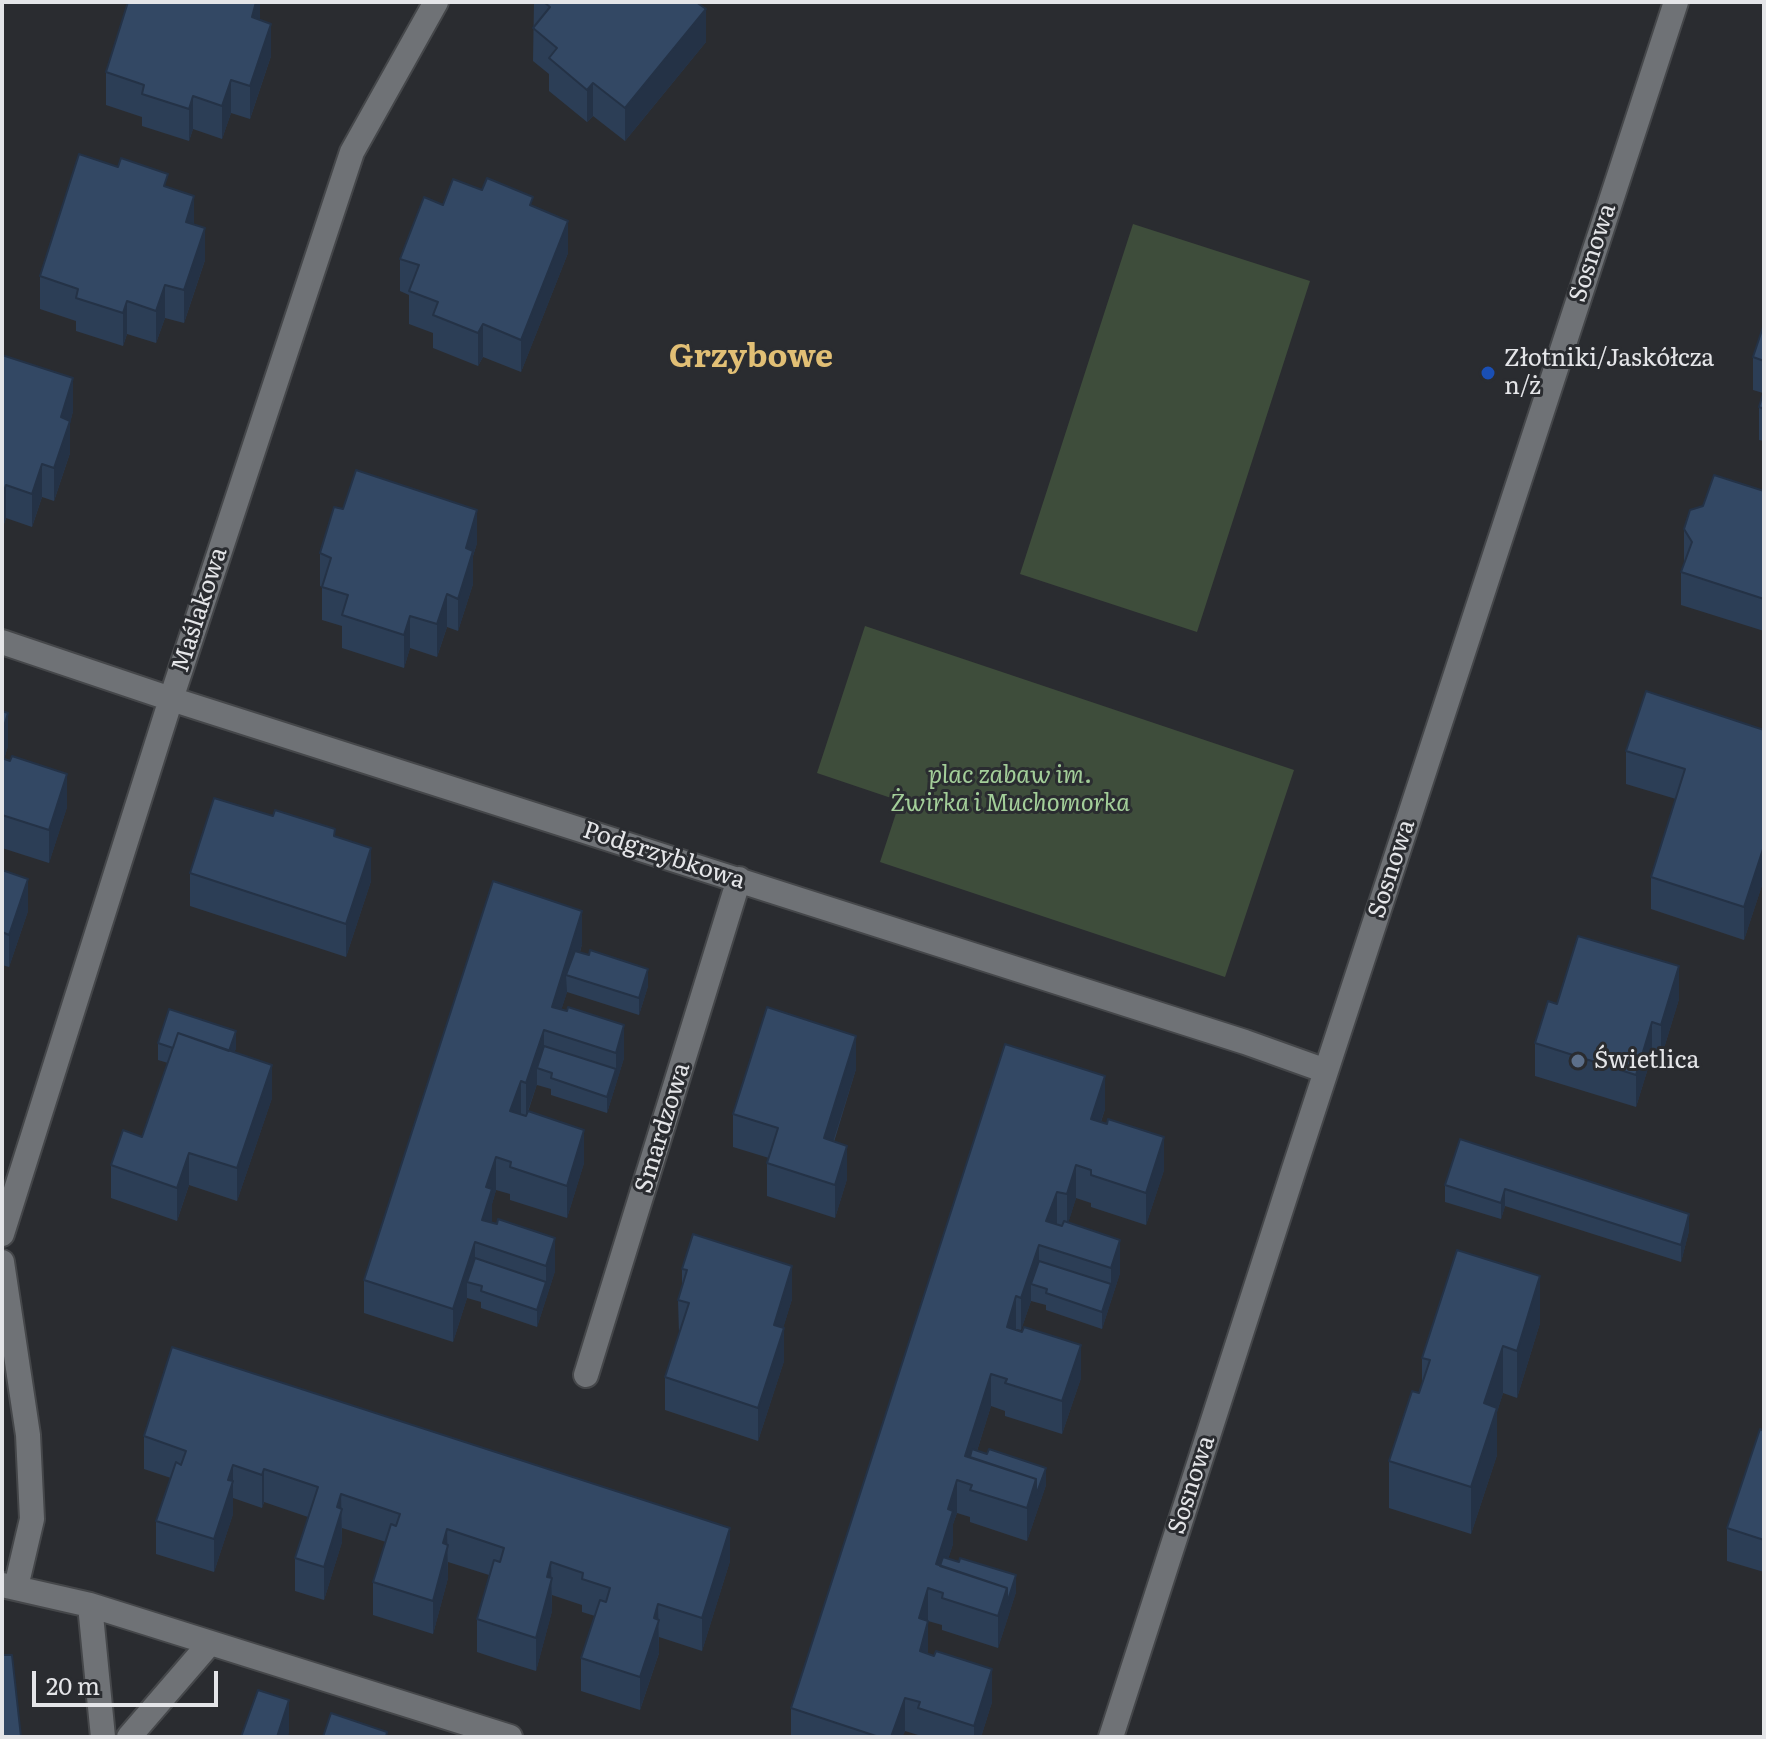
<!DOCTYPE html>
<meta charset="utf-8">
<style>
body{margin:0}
#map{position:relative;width:1766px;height:1739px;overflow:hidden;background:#2a2c30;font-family:Literata,serif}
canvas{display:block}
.frame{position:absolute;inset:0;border:4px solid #e4e5e8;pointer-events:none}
.scale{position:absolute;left:32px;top:1671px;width:186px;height:36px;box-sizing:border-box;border:4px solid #e4e5e8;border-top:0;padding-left:10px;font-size:24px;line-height:28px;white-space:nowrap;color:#e4e5e8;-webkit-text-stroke:6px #2a2c30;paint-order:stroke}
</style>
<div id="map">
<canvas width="1766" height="1739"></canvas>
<div class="frame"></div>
<div class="scale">20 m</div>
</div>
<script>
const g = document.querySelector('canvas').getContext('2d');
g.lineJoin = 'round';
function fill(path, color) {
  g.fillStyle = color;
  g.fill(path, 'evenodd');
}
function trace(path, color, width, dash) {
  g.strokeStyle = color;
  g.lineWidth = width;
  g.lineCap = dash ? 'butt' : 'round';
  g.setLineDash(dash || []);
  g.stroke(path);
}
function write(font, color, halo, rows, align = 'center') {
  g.font = font + ' Literata,serif';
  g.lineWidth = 6;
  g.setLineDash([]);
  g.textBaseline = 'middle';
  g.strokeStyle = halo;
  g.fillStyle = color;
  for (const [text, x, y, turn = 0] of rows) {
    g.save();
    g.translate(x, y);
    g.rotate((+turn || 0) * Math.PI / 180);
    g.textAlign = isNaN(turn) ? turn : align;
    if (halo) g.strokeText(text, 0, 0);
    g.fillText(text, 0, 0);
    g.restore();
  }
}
fill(new Path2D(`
 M1133,224l177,57 -113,351 -177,-58z
 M865,626l429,144 -69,207 -345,-115 20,-61 -83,-28z`), '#3e4d3b');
const minor = new Path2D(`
 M2,642l169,57 1074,343 81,29
 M2,1234l169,-535 181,-547 84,-150
 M2,1262l26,173 4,84 -16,68
 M586,1375l153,-496
 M2,1585l88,20 420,132
 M90,1605l13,132
 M129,1737l81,-94
 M1111,1737l183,-568 382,-1167`);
trace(minor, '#45474a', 28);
trace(minor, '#6f7276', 24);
fill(new Path2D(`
 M260,2v18l11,36 -21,63 -19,-6 -9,26 -29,-10 -4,12 -47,-15v-9l-36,-12v-33z
 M534,2h162l10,40 -81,99 -32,-25 -6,6 -38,-31v-17l-16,-13z
 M168,187l26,38 11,35 -21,63 -19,-5 -9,25 -29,-9 -4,12 -47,-15v-10l-36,-12v-33z
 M482,190l51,17 35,46 -47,119 -38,-15 -5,9 -45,-18v-15l-24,-9v-29l-9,-4v-32l43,-54z
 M1764,324v117l-5,-1v-33l4,-14 -10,-3v-33z
 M2,355l71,56 -3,12v30l-16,48 -12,-4 -10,30 -26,-9 -4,12z
 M1764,491v140l-83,-26v-33l3,-9v-34z
 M477,543l-4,13v28l-15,47 -11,-4 -10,30 -27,-9 -6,20 -62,-20v-22l-20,-6v-33l-2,-1v-33z
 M2,711l6,35 -4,13 63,48 -18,56 -47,-15z
 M1764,730v149l-20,61 -93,-31v-32l25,-78 -50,-15v-33z
 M335,837l36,44 -25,76 -156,-51v-33z
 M2,870l26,41 -19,56 -7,-2z
 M582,944l-2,8 68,34 -9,29 -72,-23 -6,18 63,48 -17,55 -56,-18v-6l-14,-4v-1l-10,31 57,48 -17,55 -57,-18v-6l-14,-4 -4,14 -1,19 64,48 -18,56 -56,-19v-6l-14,-4 -14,44 -89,-29v-33z
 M1679,999l-18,59 -9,-3 -16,52 -101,-31v-33l22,-39z
 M158,1043l78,5 -2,5 38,45 -35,103 -48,-16 -12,36 -66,-23v-33l31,-28 26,-74 -10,-3z
 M1005,1044l100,65 -4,13 63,48 -18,55 -55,-18v-4l-15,-5 -8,25 52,50 -18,56 -56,-19v-5l-15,-4 -10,29 -5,-1 65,49 -19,56 -57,-18v-5l-14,-5 -14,45 69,34 -19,56 -57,-19v-5l-13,-4 -4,11v20l-5,15 68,33 -18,56 -56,-18v-5l-14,-4v33l64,48 -11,35h-63v-2l-13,-4 -3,6h-111v-29z
 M856,1069l-22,73 13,37 -12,39 -68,-22v-33l2,-5 -36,-11v-33z
 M1460,1139l229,92 -8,31 -176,-56 -4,13 -56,-17v-17z
 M682,1269l110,30 -9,29 1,33 -26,80 -93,-31v-33l14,-44 -1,-33 4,-13z
 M1540,1323l-23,75 -14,-5 -6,19v43l-26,79 -82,-26v-47l30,-68 3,-10v-25z
 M1764,1431v141l-37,-11v-33z
 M144,1436l586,125 -28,90 -43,-14v16l-19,57 -59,-19v-33l14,-42 -13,-4v-7l-30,-10v16l-16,60 -29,-9 -30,-10v-33l12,-44 -41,-13v16l-15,56 -60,-19v-33l13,-40 -44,-14v14l-18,58 -29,-9v-33l13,-41 -44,-15 -2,6 -29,-10v16l-19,58 -58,-18v-33l15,-43 -27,-9z`), '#2c3e56');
fill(new Path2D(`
 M256,2h4v22l-8,-7z
 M706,9v33l-81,99v-33z
 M271,24v32l-21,63v-33z
 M231,80v33l-9,26v-33z
 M593,83v33l-6,6v-32z
 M193,96v33l-4,12v-32z
 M194,196v32l-8,-6z
 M568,221v32l-47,119v-32z
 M205,228v32l-21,63v-33z
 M165,285v33l-9,25v-32z
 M127,301v33l-4,12v-33z
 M483,324v33l-5,9v-33z
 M73,378v33l-3,12v30l-16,48v-33l7,-51z
 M42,464v33l-10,30v-33z
 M6,485v33l-4,12v-33z
 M477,510v33l-4,13v28l-15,47v-32l8,-51z
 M447,594v33l-10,30v-33z
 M410,616v32l-6,20v-33z
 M8,713v33l-6,20v-33z
 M67,774v33l-18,56v-33z
 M1764,846v33l-20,61v-33z
 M371,848v33l-25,76v-33z
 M28,879v32l-19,56v-32z
 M582,911v33l-10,33 -6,-2 1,17 -13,41 -2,-26z
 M1679,966v33l-18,59v-33z
 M648,969v17l-9,29v-17z
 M1652,1022v33l-16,52v-32z
 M624,1025v33l-17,55v-16l9,-28v-16z
 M544,1030v33l-7,5v16l-11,32v-33z
 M236,1031v17l-12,34v-17z
 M856,1036v33l-32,102v-33z
 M272,1065v33l-35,103v-33z
 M1105,1076v33l-14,42v-32z
 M521,1081v33l-11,30v-33z
 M584,1130v33l-17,55v-32z
 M1164,1137v33l-18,55v-32z
 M847,1146v33l-12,39v-33z
 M189,1153v32l-12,36v-33z
 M496,1157v33l-4,14v18l-10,-2 4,-33z
 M1076,1165v33l-9,29v-33z
 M1505,1189v17l-4,13v-16z
 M1057,1192v32l-8,24 -3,-27z
 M1689,1214v17l-8,31v-17z
 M555,1238v33l-9,28v-33z
 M1120,1240v33l-18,56v-17l9,-28v-16z
 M475,1242v33l-8,7v16l-14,44v-33z
 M1039,1245v33l-8,6v17l-10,29v-32z
 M792,1266v33l-18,59v-33z
 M1540,1276v47l-23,75v-47z
 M546,1282v17l-9,28v-17z
 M1016,1296v33l-9,31v-33z
 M784,1328v33l-26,80v-33z
 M1081,1345v33l-19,56v-33z
 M1503,1346v47l-6,19v43l-26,79v-47l13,-84z
 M991,1374v32l-21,67 -5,-17z
 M233,1465v49l-19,58v-33z
 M1046,1468v17l-19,56v-33l9,-29z
 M264,1469v33l-2,6v-33z
 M957,1480v33l-4,11v20l-12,38 -5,-18 12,-55z
 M341,1494l1,48 -18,58v-33z
 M730,1528v33l-28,90v-33z
 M447,1529l1,49 -15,56v-33l10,-58z
 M551,1562l1,49 -16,60v-33l11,-61z
 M1016,1575v17l-9,28v-17z
 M928,1588v33l-9,-3z
 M1007,1588v32l-9,28v-32z
 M658,1604l1,49 -19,57v-33z
 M928,1621v33l-8,-3z
 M992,1669v33l-11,35h-7v-11z
 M905,1698v33l-3,6h-11z
 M289,1700v33l-1,4h-11z`), '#243246');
const building = new Path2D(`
 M128,2h128l-4,15 19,7 -21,62 -19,-6 -9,26 -29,-10 -4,13 -47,-15 2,-9 -38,-13z
 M544,2h152l10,7 -81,99 -32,-25 -6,7 -38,-32 8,-10 -24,-20 17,-21z
 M79,154l39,13 3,-9 47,16 -4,12 30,10 -8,26 19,6 -21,62 -19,-5 -9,26 -29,-10 -4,12 -47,-15 2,-9 -38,-13z
 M487,178l46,19 -3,8 38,16 -47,119 -38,-16 -5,9 -45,-18 5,-13 -29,-11 10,-26 -19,-6 24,-62 19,8 10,-26 29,11z
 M1764,324v37l-11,-4z
 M2,355l71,23 -12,39 9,4 -16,47 -12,-4 -10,30 -26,-9 -4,12z
 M1764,390v19l-5,-2z
 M356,470l121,40 -11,38 7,3 -15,48 -11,-5 -10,30 -27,-8 -6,19 -62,-20 6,-20 -26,-8 9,-29 -11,-5 14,-46 9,2z
 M1714,475l50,16v108l-83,-27 11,-30 -8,-13 6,-19 13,-4z
 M1646,691l118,39v116l-20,61 -93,-30 34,-108 -59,-18z
 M2,711l6,2 -6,20z
 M12,756l55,18 -18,56 -47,-15v-57l8,3z
 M214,798l59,18 2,-6 60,19 -1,7 37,12 -25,76 -156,-51z
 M2,870l26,9 -19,56 -7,-3z
 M493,881l89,30 -30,96 15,4 1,-4 56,18 -8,28 -72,-23 -18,53 -5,-2 -11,30 16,5 2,-5 56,19 -17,56 -57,-19 1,-5 -15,-5 -10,30 6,2 -10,31 15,4 1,-5 57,19 -9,28 -71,-24 -22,67 -89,-29z
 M1578,936l101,30 -18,59 -9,-3 -16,53 -101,-32 13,-42 9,3z
 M590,950l58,19 -9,29 -73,-23 9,-24 14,4z
 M767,1007l89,29 -32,102 23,8 -12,39 -68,-22 11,-35 -45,-14z
 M169,1009l67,22 -7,20 -51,-18 -5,15 -15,-5z
 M178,1033l94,32 -35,103 -48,-15 -12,35 -66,-23 12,-35 19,7z
 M1005,1044l100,32 -14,43 16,5 1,-5 56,18 -18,56 -55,-18v-5l-15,-5 -9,29 -10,-2 -11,29 16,5 2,-5 56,19 -9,28 -72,-23 -18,53 -5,-2 -9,31 15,5 2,-5 57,18 -19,56 -57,-18 2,-4 -16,-5 -26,82 71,23 -9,29 -57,-18 2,-5 -15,-5 -9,29 5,2 -17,53 71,24 -9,28 -56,-18 1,-5 -15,-5 -9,30 9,3 -8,30 14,5 2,-5 56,18 -18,57 -56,-18 2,-6 -15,-4 -14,39h-12l-88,-29z
 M544,1046l72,23 -9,28 -56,-19 1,-5 -15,-5z
 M1460,1139l229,75 -8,31 -176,-56 -4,14 -56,-18z
 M693,1234l99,32 -18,59 10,3 -26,80 -93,-31 24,-74 -11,-3 9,-30 -5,-1z
 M1457,1250l83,26 -23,75 -14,-5 -19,57 13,5 -26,79 -82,-26 23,-70 7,2 11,-33 -8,-2z
 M475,1258l71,24 -9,28 -56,-19 1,-5 -15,-4z
 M1039,1261l72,23 -9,28 -56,-19 1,-4 -16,-5z
 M172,1347l558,181 -28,90 -44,-14 -4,14 5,2 -19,57 -59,-19 19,-58 6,2 4,-14 -28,-9 1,-6 -32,-11 -4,15 5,1 -16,60 -59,-19 17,-59 6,2 4,-14 -57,-19 -4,14 5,2 -15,56 -60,-19 18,-58 5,2 4,-12 -59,-20 -4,13 5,2 -18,58 -29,-9 23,-71 -54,-18 -2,6 -29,-10 -5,15 5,1 -19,58 -58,-18 20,-59 5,3 5,-14 -42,-15z
 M1760,1429l4,2v109l-37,-12z
 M972,1449l15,5 2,-5 57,19 -10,27v-16l-66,-22z
 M943,1557l16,5 1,-4 56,17 -9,28v-15l-67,-22z
 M2,1655h10l9,82h-19z
 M258,1690l31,10 -12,37h-36z
 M331,1713l56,19 -1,5h-63z`);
fill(building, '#334864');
trace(building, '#243246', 2);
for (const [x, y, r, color] of [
 [1488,373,8,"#1a4fb4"],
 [1578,1061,8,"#5c6f8a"]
]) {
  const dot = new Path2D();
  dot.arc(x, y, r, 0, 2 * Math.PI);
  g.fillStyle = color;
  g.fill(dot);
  trace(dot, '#2a2c30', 3);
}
write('24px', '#e4e5e8', '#2a2c30', [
 ["Sosnowa",1593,253,-72],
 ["Maślakowa",200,610,-72],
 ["Podgrzybkowa",664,856,18],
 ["Sosnowa",1392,869,-72],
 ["Smardzowa",663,1128,-73],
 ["Sosnowa",1192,1485,-72]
]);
write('24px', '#e4e5e8', '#2a2c30', [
 ["Złotniki/Jaskółcza",1504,359],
 ["n/ż",1504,387],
 ["Świetlica",1594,1061]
], 'left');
write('italic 24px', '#a3ce99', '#2a2c30', [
 ["plac zabaw im.",1010,776],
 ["Żwirka i Muchomorka",1010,804]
]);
write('bold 32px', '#e1bf75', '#2a2c30', [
 ["Grzybowe",751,358]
]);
</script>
